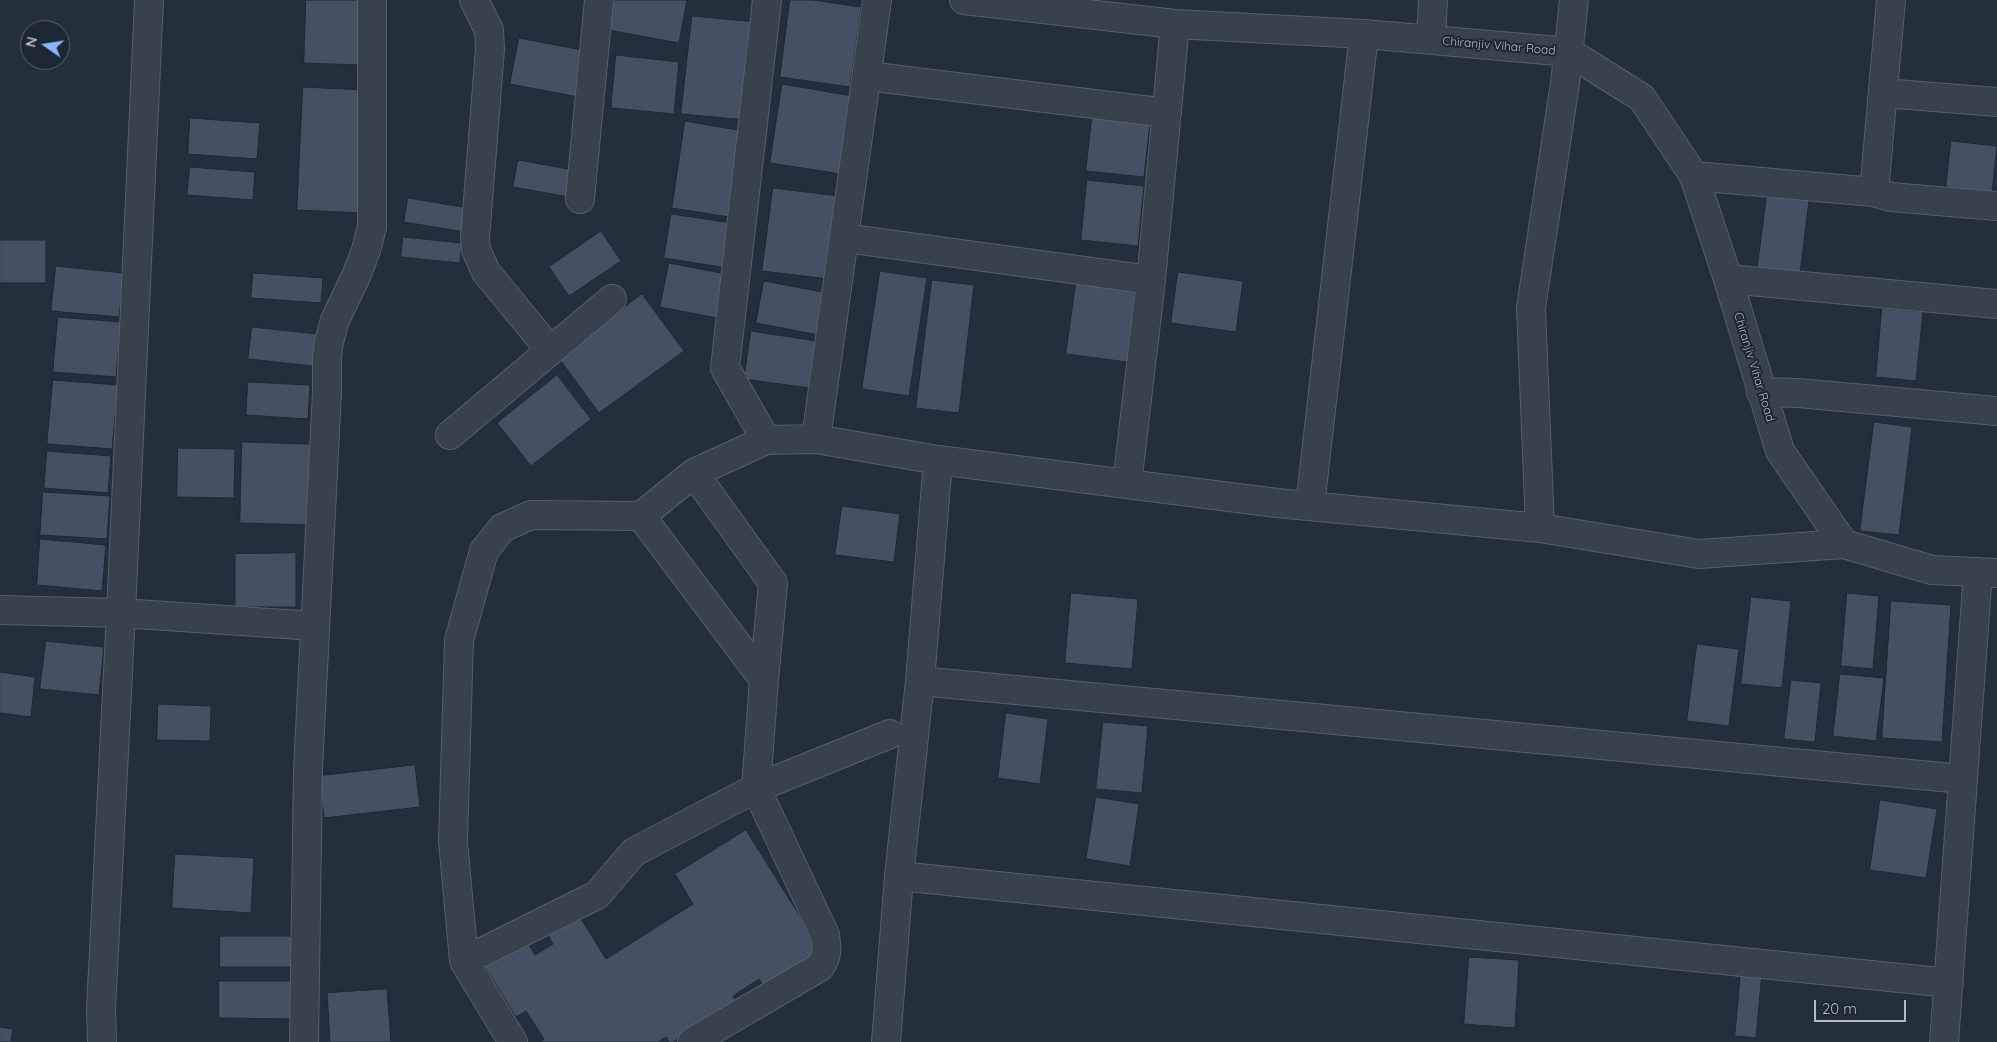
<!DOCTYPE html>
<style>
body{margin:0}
#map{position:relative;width:1997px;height:1042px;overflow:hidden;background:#242f3e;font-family:Quicksand,sans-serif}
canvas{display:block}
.north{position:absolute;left:20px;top:20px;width:50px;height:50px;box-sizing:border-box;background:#1d2633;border:1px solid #59626f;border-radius:50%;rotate:283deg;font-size:14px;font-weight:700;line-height:20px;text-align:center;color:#b4bcc9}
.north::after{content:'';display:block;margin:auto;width:18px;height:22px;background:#8ab4f8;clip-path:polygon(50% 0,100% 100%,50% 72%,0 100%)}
.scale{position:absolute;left:1814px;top:1000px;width:92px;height:22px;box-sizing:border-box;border:2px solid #b4bcc9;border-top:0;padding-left:6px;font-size:15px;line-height:18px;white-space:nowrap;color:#b4bcc9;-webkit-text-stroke:4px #1d2633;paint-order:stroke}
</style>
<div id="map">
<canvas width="1997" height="1042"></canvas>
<div class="north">N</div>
<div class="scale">20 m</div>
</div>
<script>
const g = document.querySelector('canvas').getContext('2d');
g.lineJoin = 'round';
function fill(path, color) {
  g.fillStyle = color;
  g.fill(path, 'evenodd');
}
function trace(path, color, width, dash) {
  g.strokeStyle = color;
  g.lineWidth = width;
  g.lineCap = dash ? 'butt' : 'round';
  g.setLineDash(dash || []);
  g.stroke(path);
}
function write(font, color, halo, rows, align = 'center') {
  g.font = font + ' Quicksand,sans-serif';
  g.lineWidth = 4;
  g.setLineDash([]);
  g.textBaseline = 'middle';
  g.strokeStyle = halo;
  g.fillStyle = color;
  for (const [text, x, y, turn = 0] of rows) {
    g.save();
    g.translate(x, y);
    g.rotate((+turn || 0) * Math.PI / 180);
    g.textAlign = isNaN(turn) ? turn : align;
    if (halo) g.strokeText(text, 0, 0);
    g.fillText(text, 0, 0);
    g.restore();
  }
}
const building = new Path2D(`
 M306,0h54l-2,65 -54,-2z
 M614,0h73l-8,43 -71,-13z
 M790,0h23l48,7 -11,80 -70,-10z
 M692,16l65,6 -10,98 -66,-6z
 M519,38l68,13 -9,46 -68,-13z
 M616,55l63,7 -5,52 -63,-6z
 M782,84l70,12 -11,78 -71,-11z
 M303,87l62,3 -5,123 -63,-3z
 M1092,117l58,6 -6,54 -58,-6z
 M190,118l70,5 -3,36 -69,-5z
 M685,121l64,11 -13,86 -64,-10z
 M1951,141l46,5 -5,47 -46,-6z
 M518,160l56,10 -5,27 -56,-10z
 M190,167l65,5 -2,28 -66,-5z
 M1087,180l57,6 -6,60 -57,-6z
 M1768,187l42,5 -11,91 -43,-5z
 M773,188l66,8 -11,83 -66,-8z
 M408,198l67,11 -4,24 -67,-11z
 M671,214l68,10 -6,45 -69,-11z
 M601,231l20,30 -52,35 -20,-29z
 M403,237l59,6 -2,20 -59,-6z
 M0,240h46v43h-46z
 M669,263l57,11 -9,44 -57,-11z
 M56,266l68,7 -5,44 -68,-6z
 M880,271l47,7 -18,118 -47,-7z
 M1178,272l65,9 -7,51 -65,-9z
 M253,273l70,5 -2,25 -70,-5z
 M932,280l42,5 -15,128 -43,-5z
 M764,281l69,13 -9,42 -68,-13z
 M1076,283l60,8 -9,71 -61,-8z
 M642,294l42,57 -85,62 -41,-56z
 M1882,308l41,4 -7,69 -40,-4z
 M58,317l63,5 -5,55 -63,-5z
 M252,327l65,7 -4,32 -65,-7z
 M751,331l65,10 -7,47 -65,-9z
 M557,375l34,44 -60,47 -34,-43z
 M53,380l65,5 -6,64 -65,-5z
 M248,382l62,3 -2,34 -62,-4z
 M1874,422l38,5 -13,108 -39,-4z
 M242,442l68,2 -2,81 -68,-2z
 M178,448l57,1 -1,49 -57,-1z
 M47,451l64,5 -3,37 -64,-5z
 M43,492l67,4 -3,43 -67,-4z
 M842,506l58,8 -6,48 -59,-7z
 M40,539l66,6 -4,46 -65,-6z
 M296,553v54h-61v-53z
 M1071,593l67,6 -6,70 -67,-6z
 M1847,593l32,3 -6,73 -32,-3z
 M1751,597l40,4 -9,87 -41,-4z
 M1891,601l60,4 -9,137 -60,-4z
 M46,641l58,6 -5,48 -59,-6z
 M1697,644l42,5 -10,77 -42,-5z
 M0,672l35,5 -4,40 -31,-4z
 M1840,674l44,4 -8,63 -43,-5z
 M1791,680l30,3 -6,59 -31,-3z
 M158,704l53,2 -1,35 -53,-1z
 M1006,713l42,6 -8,65 -42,-6z
 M1103,722l45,4 -6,67 -46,-4z
 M415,765l5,42 -96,11 -5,-42z
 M1096,797l43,7 -9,62 -44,-7z
 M1880,800l57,9 -11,69 -56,-8z
 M746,830l75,120 -58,36 -4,-7 -26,17 4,6 -64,40h-4l-3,-5 -8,5h-119l5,-3 -18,-28 -10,6 -32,-52 42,-26 9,16 18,-11 -9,-16 31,-19 31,50 87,-55 -18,-30z
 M175,854l79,4 -3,55 -79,-5z
 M220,936h73v31h-73z
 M1469,957l50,3 -4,68 -51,-4z
 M1741,970l21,2 -6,66 -21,-2z
 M219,981h75v38l-75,-1z
 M387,989l4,53h-61l-3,-49z
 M0,1027l13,2 -2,13h-11z`);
fill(building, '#455162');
trace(building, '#1f2835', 1);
const street = new Path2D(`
 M474,0l15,30 1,19 -15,189 1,12 10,22 64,78
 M964,0l211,24 189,10 205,18 73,46 52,78 34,103 52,172 64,93 88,26 65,3
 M1431,39l2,-39
 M867,76l300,37
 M1883,93l114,9
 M1694,176l180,16 17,5 106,9
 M1874,192l17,-192
 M580,199l19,-199
 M845,238l306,42
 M1728,279l269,25
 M1761,392l37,1 199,18
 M450,435l162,-136
 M816,439l61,-439
 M766,440l-41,-72 42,-368
 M694,473l79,110 -9,97
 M1127,484l24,-204 24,-256
 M1310,506l54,-472
 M641,516l123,164 -8,108 69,147c2,13 3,20 -5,32l-128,75
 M1540,528l-9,-220 34,-225 9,-83
 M0,610l121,3 194,13
 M920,681l1043,98
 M890,734l-134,54 -122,64 -37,43 -133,66 -11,-120 6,-201 25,-89 18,-23 29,-13 110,1 53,-43 72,-33 50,-1 122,21 189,24 150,19 263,25 159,26 145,-10
 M899,876l1050,107
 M464,961l49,81
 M102,1042l-1,-33 20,-396 28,-613
 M304,1042l4,-272 19,-378v-35l2,-15 6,-22 22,-46 9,-24 6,-23v-227
 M886,1042l13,-166 21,-195 18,-221
 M1944,1042l34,-470`);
trace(street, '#565f6c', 30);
trace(street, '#38414e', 28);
write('12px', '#b4bcc9', '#1d2633', [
 ["Chiranjiv Vihar Road",1499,46,5],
 ["Chiranjiv Vihar Road",1754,367,73]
]);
</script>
